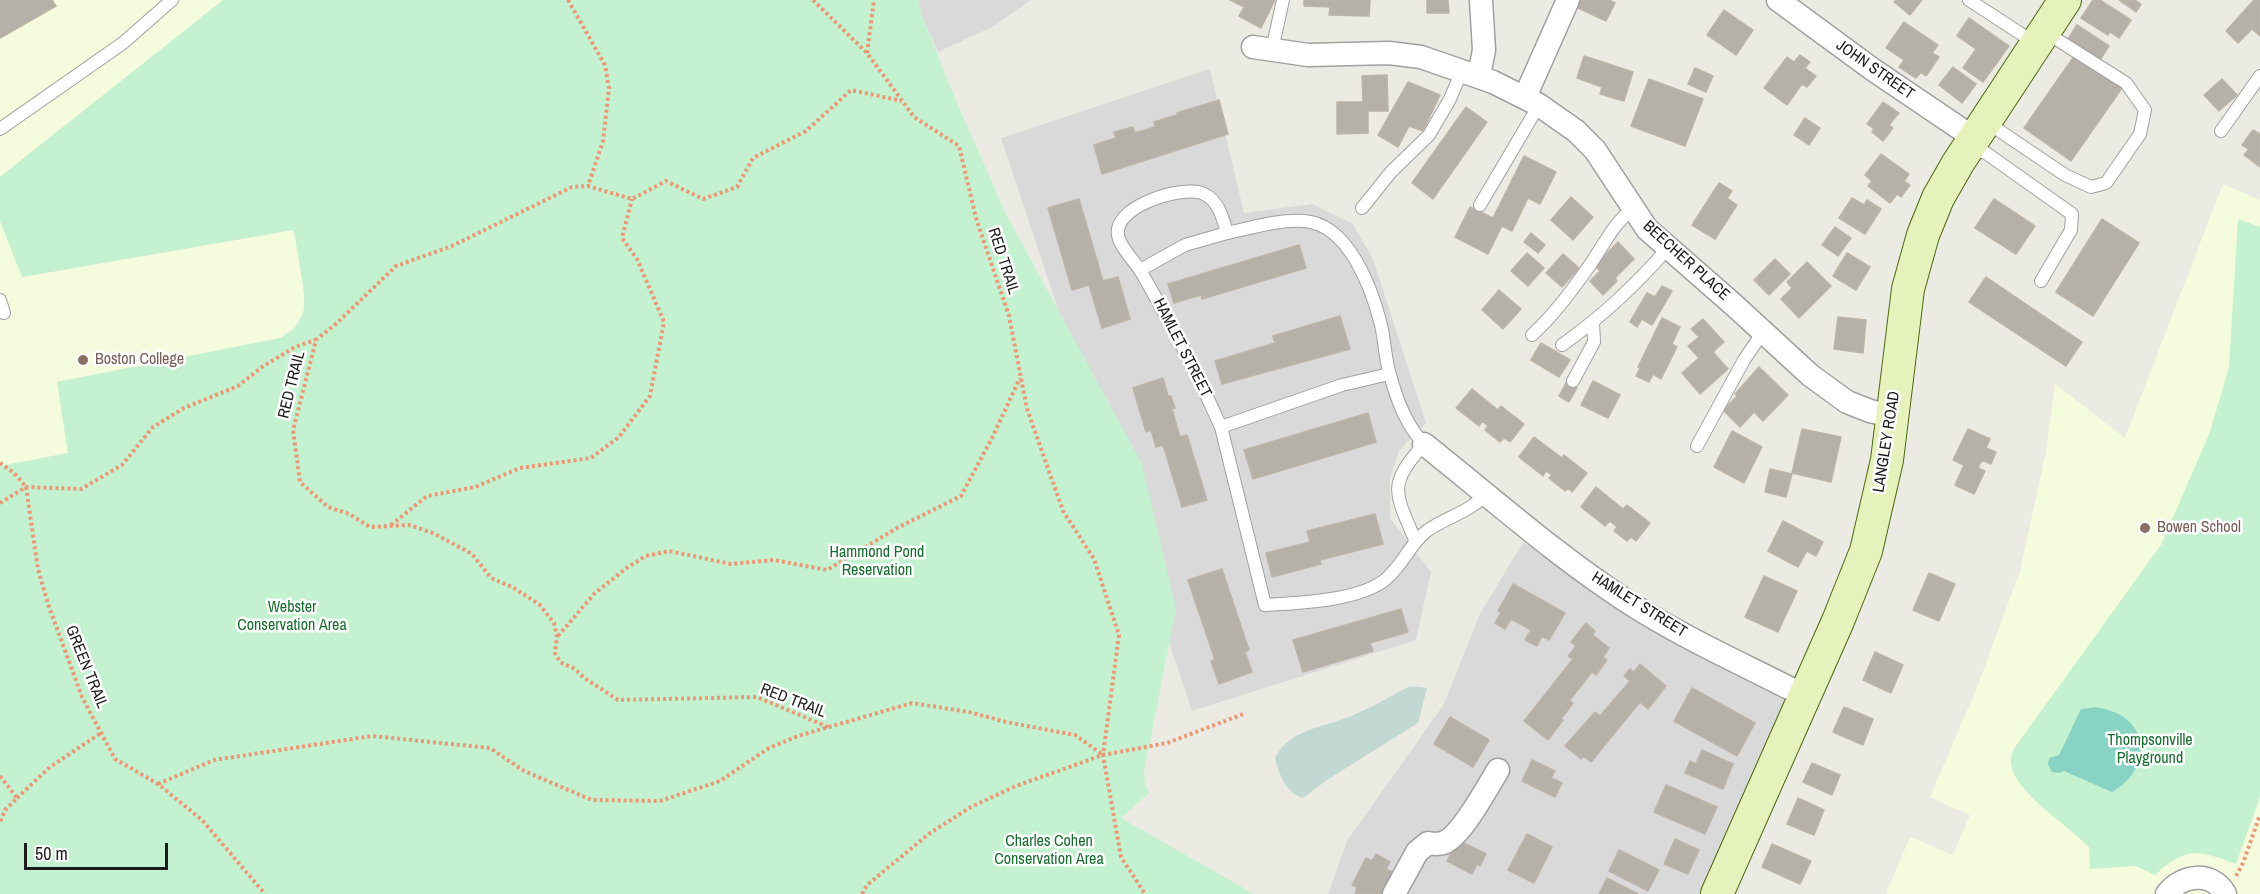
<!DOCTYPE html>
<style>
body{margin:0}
#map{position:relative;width:2260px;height:894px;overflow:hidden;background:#ecebe3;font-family:"Archivo Narrow",sans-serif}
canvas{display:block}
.scale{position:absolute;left:24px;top:843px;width:144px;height:27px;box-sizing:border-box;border:3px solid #1c1c1c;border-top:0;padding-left:8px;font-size:18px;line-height:21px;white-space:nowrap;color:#1c1c1c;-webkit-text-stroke:4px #fff;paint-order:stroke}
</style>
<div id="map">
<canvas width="2260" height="894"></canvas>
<div class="scale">50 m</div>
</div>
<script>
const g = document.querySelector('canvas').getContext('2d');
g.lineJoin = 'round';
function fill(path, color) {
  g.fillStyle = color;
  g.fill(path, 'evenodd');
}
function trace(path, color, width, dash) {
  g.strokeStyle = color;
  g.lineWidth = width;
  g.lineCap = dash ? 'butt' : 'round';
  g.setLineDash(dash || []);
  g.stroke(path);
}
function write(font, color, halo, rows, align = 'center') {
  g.font = font + ' "Archivo Narrow",sans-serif';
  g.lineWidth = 5;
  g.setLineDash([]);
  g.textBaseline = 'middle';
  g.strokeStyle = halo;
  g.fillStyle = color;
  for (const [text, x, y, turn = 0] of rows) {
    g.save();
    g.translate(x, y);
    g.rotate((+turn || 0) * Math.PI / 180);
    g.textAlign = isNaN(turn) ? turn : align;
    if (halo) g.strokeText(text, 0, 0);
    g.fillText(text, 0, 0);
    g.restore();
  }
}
fill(new Path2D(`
 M918,0h113l-37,26 -56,26 -16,-36z
 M1210,69l34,144 68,-9 41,20 20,35 53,164 -27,28 -9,27v40l41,54 -15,68 -224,71 -191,-573z
 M1523,542l269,160 -87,192h-377l19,-53 97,-137 35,-88z`), '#dad9d9');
fill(new Path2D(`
 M0,0h223l-223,177z
 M2223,184l37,16v694h-374l24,-57 43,18 17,-40 -40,-18 48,-112 42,-114 26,-119 9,-68 70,54z
 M0,221l23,56 271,-47 11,69 -1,12 -9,16 -15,11 -223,44 11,71 -68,13z`), '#f5fbdd');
fill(new Path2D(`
 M1410,686l17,2 -9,35 -91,57 -24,18c-17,-5 -24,-24 -28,-40 14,-29 50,-31 76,-42 20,-8 40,-20 59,-30z`), '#c1d9d2');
fill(new Path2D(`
 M223,0h695l4,16 31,78 53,120 136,250 34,145 -32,164 1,11 4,9 -28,25 133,76h-1254v-428l68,-13 -11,-71 223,-44c31,-15 25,-38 21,-66 -3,-14 -4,-28 -8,-42l-271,47 -22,-56v-44z
 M2238,219l22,8v570l-24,67c-38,-14 -50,-18 -81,11l-19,-9 -46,3 -1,-22c-20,-21 -74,-54 -78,-83 -1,-4 1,-9 2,-14l148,-205 49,-113 19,-65z`), '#c4f2d0');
fill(new Path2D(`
 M2096,707c9,2 18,4 26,9 32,22 20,60 -10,76l-48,-21 -5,2 -7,-1 -4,-7 1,-7 10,-3 22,-46z`), '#89d3c4');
const building = new Path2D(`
 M0,0h52l4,6 -56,32z
 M1230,0h45l-14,28 -22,-12 5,-9z
 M1304,0h66l-1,16 -40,-1 1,-8 -26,-1z
 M1427,0h21l1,13h-22z
 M1580,0h29l6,3 -9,18 -30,-14z
 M1896,0h26l-12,15 -16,-13z
 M2093,0h7l31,20 -12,18 -9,-6 -2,3 -27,-17z
 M2119,0h16l6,4 -5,8z
 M2254,0h6v36l-8,-7 -14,14 -12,-12z
 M1724,10l29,20 -17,25 -29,-20z
 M1969,18l40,28 -26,36 -20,-14 13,-19 -19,-13z
 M1904,22l34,23 -6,8 7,4 -13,19 -5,-4 -5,6 -17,-11 5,-7 -18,-12z
 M2077,25l32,21 -9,14 -32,-21z
 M1800,55l10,7 -5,6 11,8 -9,11 -5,-3 -15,21 -23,-17 23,-31 7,5z
 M2075,55l47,33 -51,73 -47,-33z
 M1584,56l49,16 -9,29 -24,-7 2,-7 -25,-9z
 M1953,67l23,17 -14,19 -23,-18z
 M1695,68l18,8 -7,16 -18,-8z
 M1387,75l1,36h-20v22l-31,1v-32h26l-1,-26z
 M1649,79l54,20 -18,47 -54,-20z
 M2222,79l15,16 -18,16 -15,-16z
 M1408,82l32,13 -17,36 -14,-5 -11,21 -20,-12z
 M1219,100l9,34 -126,40 -8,-29 22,-7 -2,-6 19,-5 2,6 20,-6 -1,-5 23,-7v-2z
 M1883,102l16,11 -10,12 4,3 -10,13 -11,-9 2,-3 -7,-5z
 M1466,107l21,15 -54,77 -21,-16z
 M1805,118l15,10 -11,17 -15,-10z
 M2253,130l7,4v33l-16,-12 5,-6 -7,-4z
 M1881,154l28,20 -5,7 6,4 -9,12 -4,-3 -7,9 -22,-17 4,-5 -7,-6z
 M1524,156l32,16 -16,32 -12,-6 -16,33 -10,-5 -14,28 -33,-17 15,-30 23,11z
 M1719,183l13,8 -5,7 10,7 -22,34 -23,-14z
 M1571,197l22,20 -20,23 -22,-20z
 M1852,198l12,7 3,-5 14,9 -16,25 -26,-16z
 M1079,199l24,82 15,-4 12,42 -28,9 -13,-43 -17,5 -24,-82z
 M1994,199l41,27 -19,28 -41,-26z
 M2102,219l37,24 -46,73 -37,-24z
 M1835,227l16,11 -13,18 -16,-11z
 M1531,233l14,12 -7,8 -14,-11z
 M1618,242l16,17 -19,19 2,3 -14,14 -13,-14 10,-10 -5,-6z
 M1299,245l7,23 -104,31 -1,-4 -27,8 -6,-19z
 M1527,253l17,15 -16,18 -17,-15z
 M1847,253l23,14 -14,23 -23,-14z
 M1563,254l16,14 -17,19 -16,-14z
 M1775,259l15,15 -21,21 -15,-15z
 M1807,262l24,24 -32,32 -18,-19 11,-11 -5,-6z
 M1986,277l96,65 -16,24 -97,-64z
 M1662,286l10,5 -20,34 -10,-6 -5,8 -7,-5 17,-29 8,4z
 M1499,290l22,19 -18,20 -21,-19z
 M1340,316l10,33 -128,35 -7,-23 60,-18 -2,-7z
 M1838,317l28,3 -3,33 -29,-4z
 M1662,318l18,9 -8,17 5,3 -16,32 -8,-5 -4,8 -13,-6 4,-8 -2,-1z
 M1703,319l21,23 -11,10 15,17 -28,25 -18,-21 17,-15 -11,-12 11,-9 -8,-8z
 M1541,343l29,17 -11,17 -28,-17z
 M1759,367l29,28 -25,26 -9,-9 -14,15 -17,-17 14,-14 -2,-2z
 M1163,378l5,18h3l4,12 -3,1 8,28 7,-2 20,65 -25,7 -19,-62 -7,2 -5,-17 -5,2 -13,-44z
 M1567,381l10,7 -8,14 -10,-6z
 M1593,381l27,14 -12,23 -27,-13z
 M1472,389l26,21 3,-4 23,18 -14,18 -6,-4 -4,4 -15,-12 3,-4 -6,-5 -3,5 -23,-18z
 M1368,413l8,29 -123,37 -9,-29z
 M1802,429l39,8 -10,45 -39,-9z
 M1968,429l22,10 -4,9 10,4 -5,12 -9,-4 -4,8 7,3 -11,23 -19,-9 9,-20 -11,-5z
 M1732,431l30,16 -18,36 -30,-16z
 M1534,437l28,21 2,-3 23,18 -15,19 -4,-4 -3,3 -16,-13 3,-3 -6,-4 -3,5 -24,-19z
 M1770,469l22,5 -6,23 -21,-5z
 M1596,487l27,22 4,-4 23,18 -14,18 -5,-4 -4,4 -13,-10 3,-4 -7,-6 -5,5 -24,-19z
 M1375,514l8,30 -63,16 1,4 -49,13 -6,-24 44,-11 -3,-11z
 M1783,521l40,21 -7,14 -9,-5 -9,16 -30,-16z
 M1222,569l27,81 -4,2 7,20 -33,12 -8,-23 4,-1 -27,-80z
 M1929,573l26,11 -16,37 -26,-11z
 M1764,576l33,15 -19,41 -33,-15z
 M1513,584l52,29 -16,27 -7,-4 -5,10 -12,-6 6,-10 -20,-11 -6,10 -10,-6 6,-11 -3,-1z
 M1401,609l7,23 -38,11 3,8 -70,21 -10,-32z
 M1586,623l9,8 -2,4 16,13 -6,9 4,3 -11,15 -4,-3 -23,29 4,2 -12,16 2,1 -15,20 -24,-19 49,-62 -5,-3 8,-10 -5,-4z
 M1875,652l28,13 -12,28 -28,-13z
 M1640,664l26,22 -18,23 -8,-7 -49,60 -8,-6 -2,3 -16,-13 30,-34 5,4 30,-35 -6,-5 6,-7 4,3z
 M1692,688l63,35 -18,33 -63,-35z
 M1844,707l29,12 -10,26 -30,-13z
 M1450,717l39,23 -16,27 -39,-23z
 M1702,750l31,14 -10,25 -38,-16 5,-12 6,3z
 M1532,760l23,11 -4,7 11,5 -7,14 -33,-16z
 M1812,763l28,12 -8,20 -29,-13z
 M1666,785l51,22 -12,27 -51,-22z
 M1798,798l26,12 -10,25 -27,-11z
 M1527,834l25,13 -18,36 -26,-13z
 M1675,839l24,11 -11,24 -24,-10z
 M1458,840l28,14 -6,12 -3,-2 -5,10 -25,-13z
 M1772,844l39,17 -11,23 -38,-17z
 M1619,850l40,20 -11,21 -39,-20z
 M1376,854l14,8 -4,7 7,3 -12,22h-26l2,-7 -5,-2 14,-27 6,3z
 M1607,878l31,16h-39z`);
fill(building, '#b5b1a9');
trace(building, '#bcb4a7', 1.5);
const lane = new Path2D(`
 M1969,0l66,43
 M1272,50l11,-50
 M1985,121l80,54 26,12 15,-4 34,-49 5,-24 -19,-27 -81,-51
 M0,129l123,-86 49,-43
 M2221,131l39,-55
 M1968,148l18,5 86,61 -1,16 -30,51
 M1480,205l59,-100
 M1362,208l29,-36 38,-37 21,-36 12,-28
 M1227,233l-42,12 -45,25c-6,-9 -17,-20 -21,-31 -12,-32 65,-55 85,-45 15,7 19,25 23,39 24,-5 52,-14 77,-12 45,3 68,68 77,104 4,17 4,34 9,50 7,25 16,50 34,69 -37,42 -29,48 -9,96
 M1140,270c30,51 57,103 81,157l121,-42 47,-11
 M0,300l4,13
 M1532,335c21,-19 39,-43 55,-66 15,-20 25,-45 46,-60
 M1562,345c38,-27 75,-61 106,-97
 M1573,381l21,-39 -1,-20
 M1221,427l44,178c33,-2 95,-4 121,-26 17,-14 24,-36 42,-49 19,-13 42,-18 58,-36
 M1697,446l47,-86 19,-28`);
const street = new Path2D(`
 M1778,0l94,69 102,69
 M1253,47l55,8 81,-2 32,4 72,25 46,23 37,26 19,19 52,79 88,77 75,69 37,27 23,9 22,5
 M1479,76l5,-26 -3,-50
 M1525,97l43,-97
 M1424,444c68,54 134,113 207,160 50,32 105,57 158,84l17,5
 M1394,894l23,-42 11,-9c7,1 13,2 19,-2 17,-10 40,-53 51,-71
 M2167,894c14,-19 45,-24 58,0`);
const secondary = new Path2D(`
 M1717,894l121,-273 28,-70 21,-91 21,-171 15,-54 15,-37 20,-35 107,-163`);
trace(lane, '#a0a0a0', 14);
trace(street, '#a0a0a0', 25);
trace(secondary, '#4d6610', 34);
trace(new Path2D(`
 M568,0l37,65 4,23 -6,53 -15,45
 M813,0l54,53 47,64 45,29 17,72 33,98 18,93 36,102 31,48 25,76 -16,120 18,102 24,37
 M867,53l7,-53
 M0,463l14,10 12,14
 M26,487l12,82 10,35 34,93 33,62 43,25 44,36 63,74
 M0,503l26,-16 55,2 41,-24 31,-38 31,-19 54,-22 24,-19 33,-20 20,-7
 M391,525l36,-29 48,-9 45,-19 71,-10 28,-21 31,-41 14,-74 -27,-63 -15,-21 10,-39
 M558,636l37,-43 33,-26 18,-11 23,-5 62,13 43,-4 53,10 70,-42 64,-32 31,-58 28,-60
 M828,727l-71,-30 -139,3 -35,-23 -8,-8 -15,-7 -5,-9 2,-16 -3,-14 -15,-19 -27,-17 -21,-9 -19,-24 -39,-21 -24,-8 -39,2 -21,-13 -21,-7 -28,-25 -7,-52 23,-90 21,-17 59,-57 56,-20 120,-59 16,-1 44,13 34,-18 37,18 34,-12 16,-29 53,-27 45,-41 51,11
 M0,776l17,22 -12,12 -5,12
 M158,784l56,-24 158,-24 118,12 34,23 68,29 68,1 60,-20 49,-33 29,-12 114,-33 57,9 37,10 69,13 28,20
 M17,798l33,-31 51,-34
 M2236,876l7,-13 17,-48
 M862,894l5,-9 63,-52 41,-26 45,-21 87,-31 64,-12 79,-30`), '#ea9876', 4, [3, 3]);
trace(lane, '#fff', 12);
trace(street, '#fff', 22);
trace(secondary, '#e5f2bb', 32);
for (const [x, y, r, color] of [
 [83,360,6,"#8d6e63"],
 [2145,528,6,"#8d6e63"]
]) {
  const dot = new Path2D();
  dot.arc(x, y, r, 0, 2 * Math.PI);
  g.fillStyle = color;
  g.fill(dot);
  trace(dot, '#fff', 2);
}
write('16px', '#1c1c1c', '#fff', [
 ["JOHN STREET",1875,70,35],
 ["RED TRAIL",1003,261,72],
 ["BEECHER PLACE",1686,261,42],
 ["HAMLET STREET",1182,348,63],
 ["RED TRAIL",292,385,-76],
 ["LANGLEY ROAD",1887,442,-81],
 ["HAMLET STREET",1639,605,32],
 ["GREEN TRAIL",86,667,68],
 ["RED TRAIL",793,701,21]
]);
write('16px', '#785e54', '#fff', [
 ["Boston College",95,360],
 ["Bowen School",2157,528]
], 'left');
write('16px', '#176d2e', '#fff', [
 ["Hammond Pond",877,553],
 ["Reservation",877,571],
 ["Webster",292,608],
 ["Conservation Area",292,626],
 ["Thompsonville",2150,741],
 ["Playground",2150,759],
 ["Charles Cohen",1049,842],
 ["Conservation Area",1049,860]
]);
</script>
